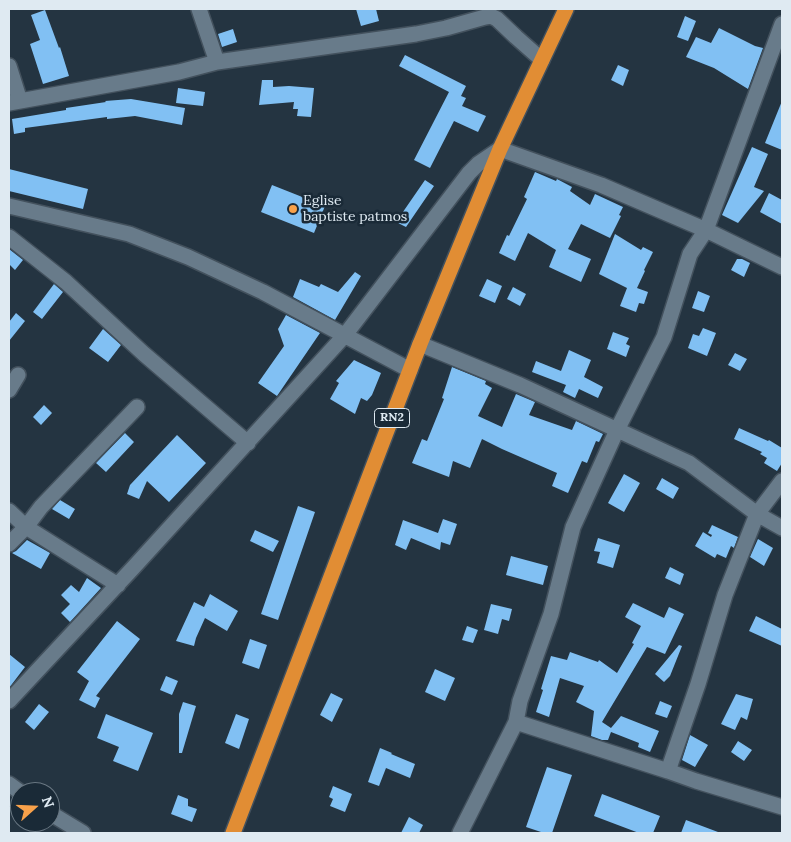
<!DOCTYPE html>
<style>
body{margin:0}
#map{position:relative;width:791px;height:842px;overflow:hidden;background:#243441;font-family:Lora,serif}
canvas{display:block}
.frame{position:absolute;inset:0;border:10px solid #dfeaf2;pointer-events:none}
.north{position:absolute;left:10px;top:782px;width:50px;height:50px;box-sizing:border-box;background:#1a2a37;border:1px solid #697782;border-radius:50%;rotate:70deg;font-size:14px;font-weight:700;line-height:20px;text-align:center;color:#dfeaf2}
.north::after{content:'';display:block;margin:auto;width:18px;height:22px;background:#f8a14a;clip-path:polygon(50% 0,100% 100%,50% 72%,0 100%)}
</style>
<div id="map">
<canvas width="791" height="842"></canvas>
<div class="frame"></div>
<div class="north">N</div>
</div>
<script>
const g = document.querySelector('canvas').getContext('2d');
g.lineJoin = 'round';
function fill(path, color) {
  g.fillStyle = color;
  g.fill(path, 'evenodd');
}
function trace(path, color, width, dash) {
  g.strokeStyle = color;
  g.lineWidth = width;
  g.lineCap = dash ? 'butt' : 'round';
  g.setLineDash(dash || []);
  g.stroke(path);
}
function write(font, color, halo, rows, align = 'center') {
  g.font = font + ' Lora,serif';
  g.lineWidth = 5;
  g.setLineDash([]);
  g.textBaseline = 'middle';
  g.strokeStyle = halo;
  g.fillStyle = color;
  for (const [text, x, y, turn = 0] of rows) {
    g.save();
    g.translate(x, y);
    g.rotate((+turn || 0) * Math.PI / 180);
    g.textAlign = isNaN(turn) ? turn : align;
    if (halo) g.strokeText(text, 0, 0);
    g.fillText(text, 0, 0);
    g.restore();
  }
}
fill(new Path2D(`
 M356,9h20l3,12 -18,5z
 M45,10l14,38 1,-1 9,29 -26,8 -13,-40 10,-4 -9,-25z
 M685,16l11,5 -8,20 -11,-4z
 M719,28l36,18 8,2 -15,41 -34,-21 -28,-11 10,-20 15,6z
 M233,29l4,13 -15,5 -4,-13z
 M405,55l61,31 -5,10 5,2 -4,8 24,10 -8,16 -24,-11 -24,47 -16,-8 35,-68 -50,-26z
 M618,65l11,5 -6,16 -12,-6z
 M262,80h11v7l16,-1 25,2 -3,29 -14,-1 1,-7h-5l1,-7 -35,3z
 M178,88l27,4 -2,14 -27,-3z
 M131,99l54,9 -3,17 -47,-9 -28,3v-2l-82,11v4l-11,2 -2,-15 54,-9v-2l40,-6 -1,-1z
 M782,101v49l-17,-7z
 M752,147l16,7 -14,33 10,4 -26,32 -16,-8z
 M9,169l79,20 -5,20 -74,-18z
 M535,172l21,9 1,-2 15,8 -2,4 20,14 5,-11 28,13 -4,8 2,1 -11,22 -29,-14 -13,25 23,10 -10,23 -32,-15 7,-17 -28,-17 -13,28 -16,-8 8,-18 2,1 18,-37 -3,-2z
 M425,180l9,6 -28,41 -10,-5z
 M272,185l53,21 -11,27 -53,-21z
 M769,193l13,7v24l-22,-12z
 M615,234l26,16 2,-3 10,5 -9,18 1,1 -8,17 11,4 -4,12 -5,-1 -3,9 -16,-6 7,-18 -28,-14z
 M9,249l14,11 -8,10 -6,-6z
 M737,259h5l8,4 -6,14 -13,-7z
 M355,272l6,4 -26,44 -42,-23 7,-18 19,8 2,-3 17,8z
 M487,279l15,7 -7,17 -16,-7z
 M54,284l9,8 -21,27 -9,-7z
 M513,287l13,7 -6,12 -13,-7z
 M698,291l12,5 -6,16 -12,-4z
 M16,313l9,8 -16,20v-19z
 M286,315l34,18 -43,63 -19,-13 26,-37 -6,-17z
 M703,328l13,5 -9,23 -19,-8 5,-14 6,2z
 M103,329l18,16 -13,17 -19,-14z
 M613,332l16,6 -3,6 4,2 -4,11 -19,-8z
 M569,350l22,10 -7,17 19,10 -5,11 -19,-9 -4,9 -12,-6 3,-7 -34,-13 4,-11 25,10z
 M735,353l12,6 -7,12 -12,-6z
 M354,360l27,13 -9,22 -5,6 -6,-3 -6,16 -25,-15 9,-16 -3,-2z
 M452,367l34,14 -1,3 7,4 -14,28 24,11 14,-33 19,8 -6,13 43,15 4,-9 27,13 -4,8 -3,-1 -9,22 -5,-2 -14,32 -16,-7 5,-13 -55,-24 -20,-10 -12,29 -17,-7 -4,16 -37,-14 10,-24 5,2 17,-42 -2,-1z
 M44,405l8,8 -11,12 -8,-8z
 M739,428l29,13 1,-1 13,8v15l-5,8 -13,-8 3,-5 -7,-4 2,-2 -28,-13z
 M125,433l9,9 -28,30 -10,-9z
 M177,435l29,28 -37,39 -22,-21 -8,18 -12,-5 3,-9z
 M624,474l16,9 -16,29 -16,-9z
 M662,478l17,10 -6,11 -17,-10z
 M60,500l15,9 -6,10 -17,-10z
 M298,506l17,6 -37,108 -17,-6z
 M443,519l14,5 -7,21 -9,-3 -1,8 -29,-12 -5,12 -11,-5 8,-25 35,13z
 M712,525l26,12 -4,11 -3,-2 -5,12 -9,-4 -2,4 -20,-12 8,-14 8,5 1,-2 -4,-2z
 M255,530l24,11 -6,11 -23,-11z
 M598,538l22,7 -7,23 -16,-5 3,-11 -6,-1z
 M758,539l15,9 -9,18 -14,-9z
 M27,540l23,13 -9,16 -29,-16 4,-2z
 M511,556l37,10 -5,19 -37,-10z
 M670,567l14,7 -4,11 -15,-7z
 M87,578l14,10 -31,34 -9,-9 9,-9 -9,-9 10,-10 8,7z
 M210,594l28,17 -11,20 -22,-13 -9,20 -2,8 -18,-5 18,-39 10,5z
 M633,603l31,15 5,-11 15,7 -19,40 -18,-7 -45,75 9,6 10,-12 38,15 -9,21 -12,-5 1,-4 -28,-11 -3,8h-6l-11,-4 3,-25 -18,-9 8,-16 -24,-8 -11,39 -13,-5 7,-22 -2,-1 10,-33 16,4 3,-8 28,10 1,-2 18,13 17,-29 -2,-1 9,-17 -16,-9z
 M491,604l21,5 -3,12 -7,-2 -4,15 -14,-4z
 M756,616l26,13v17l-33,-15z
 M117,621l23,18 -44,57 4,2 -5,10 -16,-8 10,-19 -12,-9z
 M467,626l11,4 -5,13 -11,-3z
 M250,639l17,6 -8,24 -17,-6z
 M679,645l3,1 -12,30 -6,6 -9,-8z
 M9,654l16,13 -16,21z
 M435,669l20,9 -10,23 -20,-9z
 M166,676l12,5 -6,14 -12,-5z
 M331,693l12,6 -11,23 -12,-7z
 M736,694l17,5 -6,21 -6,-3 -6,13 -14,-6z
 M660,701l12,5 -5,12 -12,-4z
 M183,702l13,4 -14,47h-3v-39z
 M39,704l10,8 -15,18 -9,-8z
 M106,714l47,19 -15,38 -25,-10 6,-14 -22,-9z
 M236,714l13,5 -10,30 -14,-6z
 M690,735l18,10 -13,22 -13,-7z
 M738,741l14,9 -8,11 -13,-9z
 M380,748l12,5 -1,1 24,10 -5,14 -24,-10 -7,18 -11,-4z
 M547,767l25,8 -20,58h-8l-18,-6z
 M333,786l19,8 -7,18 -15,-6 3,-7 -4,-2z
 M602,794l58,22 -7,17h-14l-45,-17z
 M178,795l10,4v7l9,3 -5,13 -21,-8z
 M409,817l14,8 -4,8h-18z
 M686,820l32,12v1h-37z`), '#81c0f3');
const minor = new Path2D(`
 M199,9l18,53
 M9,66l11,35
 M9,103l170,-31 38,-10 199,-28 30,-6 39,-11 6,-1 6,3 19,18 26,23
 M9,206l120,28 59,23 75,35 147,78
 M9,237l57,45 78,72 104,89
 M420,344l100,41 169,78 68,51 25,14
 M9,390l9,-15
 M9,511l17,16 92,58
 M9,544l17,-17 15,-20 96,-100
 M9,701l124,-133 212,-233 124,-162 9,-9 22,-15 101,36 105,45 76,37
 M516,722l4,-21 31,-87 22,-87 44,-97 47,-93 26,-83 16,-24 76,-206
 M668,771l30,-87 27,-89 32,-81 25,-33
 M9,784l11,8
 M50,813l33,20
 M460,833l56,-111 152,49 28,10 86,26`);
const highway = new Path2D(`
 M233,833l187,-489 80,-195 66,-140`);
trace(minor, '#43515d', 18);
trace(highway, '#43515d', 18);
trace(minor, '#687b8a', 15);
trace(highway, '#e18d34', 15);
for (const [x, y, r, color] of [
 [293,209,5,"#f8a14a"]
]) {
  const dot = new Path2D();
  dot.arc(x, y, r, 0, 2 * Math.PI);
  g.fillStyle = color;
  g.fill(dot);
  trace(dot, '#1a2a37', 2);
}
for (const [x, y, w] of [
 [392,418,35]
]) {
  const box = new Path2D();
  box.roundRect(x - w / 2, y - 9.5, w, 19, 4);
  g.fillStyle = '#1a2a37';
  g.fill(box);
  trace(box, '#dfeaf2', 1);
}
write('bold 12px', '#dfeaf2', null, [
 ["RN2",392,418]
]);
write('14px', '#dfeaf2', '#1a2a37', [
 ["Eglise",303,201],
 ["baptiste patmos",303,217]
], 'left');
</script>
